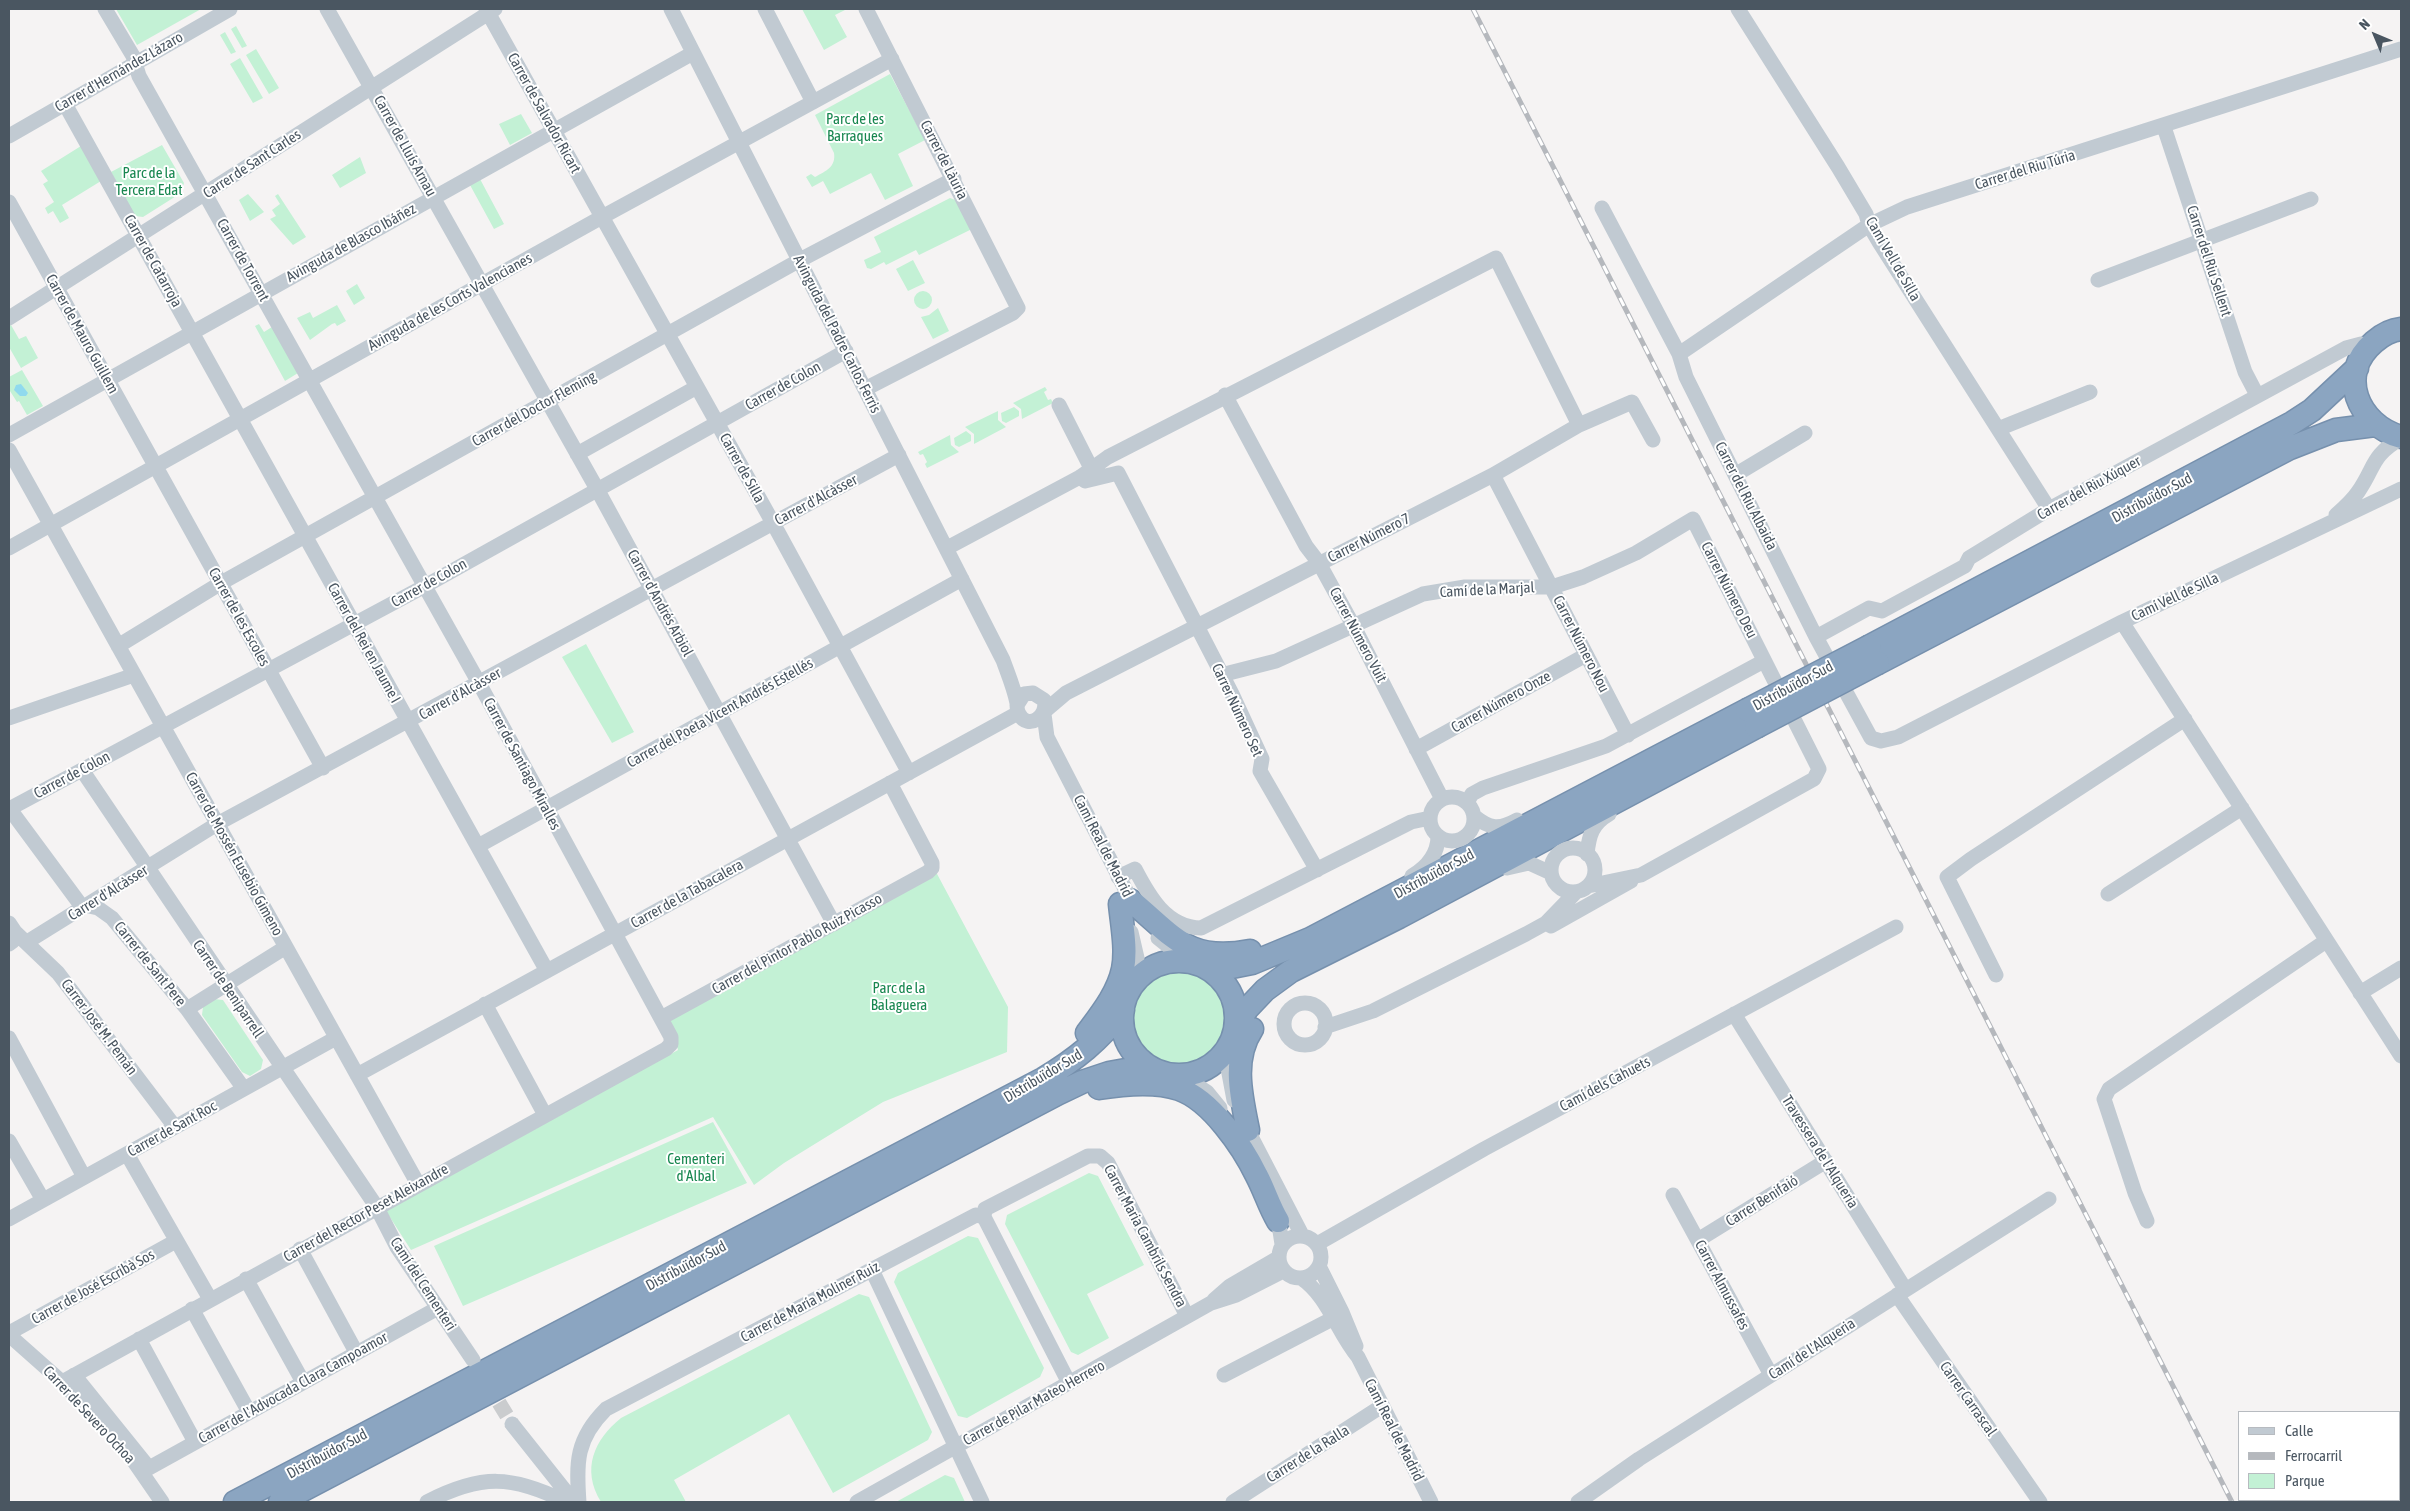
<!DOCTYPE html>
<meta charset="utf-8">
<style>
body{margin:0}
#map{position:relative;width:2410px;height:1511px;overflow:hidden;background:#f5f3f3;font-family:"Asap Condensed",sans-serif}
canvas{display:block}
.frame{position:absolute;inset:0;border:10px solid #4a5661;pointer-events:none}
.legend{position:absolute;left:2238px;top:1411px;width:162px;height:90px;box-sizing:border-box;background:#fff;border:1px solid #b7bbc0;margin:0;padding:6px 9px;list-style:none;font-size:15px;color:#4a5661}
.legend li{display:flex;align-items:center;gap:10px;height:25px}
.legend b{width:25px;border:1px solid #b7bbc0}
.north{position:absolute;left:2350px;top:10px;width:50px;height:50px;-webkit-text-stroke:4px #fff;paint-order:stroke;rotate:315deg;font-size:14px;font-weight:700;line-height:20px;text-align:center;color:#4a5661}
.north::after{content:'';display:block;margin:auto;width:18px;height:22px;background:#4a5661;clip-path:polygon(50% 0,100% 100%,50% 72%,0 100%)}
</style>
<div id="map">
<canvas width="2410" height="1511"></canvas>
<div class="frame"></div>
<ul class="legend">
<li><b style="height:6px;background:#c1cad2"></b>Calle</li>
<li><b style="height:6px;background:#b5b8bd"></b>Ferrocarril</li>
<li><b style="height:14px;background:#c3f1d5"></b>Parque</li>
</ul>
<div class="north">N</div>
</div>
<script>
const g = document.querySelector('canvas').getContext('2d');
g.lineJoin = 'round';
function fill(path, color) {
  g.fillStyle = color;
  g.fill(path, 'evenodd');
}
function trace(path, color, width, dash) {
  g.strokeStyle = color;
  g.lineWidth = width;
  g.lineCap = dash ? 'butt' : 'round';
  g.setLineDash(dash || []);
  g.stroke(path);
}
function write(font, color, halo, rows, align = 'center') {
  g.font = font + ' "Asap Condensed",sans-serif';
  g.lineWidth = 4;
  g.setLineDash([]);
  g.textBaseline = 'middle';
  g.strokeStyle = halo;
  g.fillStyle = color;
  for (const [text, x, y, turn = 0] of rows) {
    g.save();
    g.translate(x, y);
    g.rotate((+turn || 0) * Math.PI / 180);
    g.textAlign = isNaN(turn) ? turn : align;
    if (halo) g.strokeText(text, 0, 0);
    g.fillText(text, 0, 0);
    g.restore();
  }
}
fill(new Path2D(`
 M116,9h85l-64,36z
 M802,9h45l-12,6 12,22 -23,13z
 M236,26l11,20 -5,2 -11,-19z
 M225,32l11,20 -5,2 -11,-19z
 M256,49l23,39 -10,6 -23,-39z
 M240,58l23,40 -10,5 -23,-39z
 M890,74l35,66 -27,14 15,32 -28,14 -14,-27 -41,21 -7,-13 -11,6 -6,-10 5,-3 4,3c11,-6 21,-10 19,-24l-19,-38z
 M521,114l11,19 -22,12 -11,-21z
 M162,145l22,38 -3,10 -38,24 -8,-1 -24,-44z
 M81,146l20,35 -39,24 7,13 -9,5 -7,-12 -5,3 -3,-6 9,-6 -11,-18 5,-3 -7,-10z
 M360,157l6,16 -26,15 -8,-13z
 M480,179l24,45 -10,5 -24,-44z
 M248,194l16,18 -14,9 -11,-21z
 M278,194l28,43 -13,8 -23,-26 6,-3 -4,-6 8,-6 -5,-8z
 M950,198l8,3 14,28 -53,26 -3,-5 -30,15 -2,-3 -13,7 -4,-1 -3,-8 17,-8 -7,-15z
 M913,260l12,23 -17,8 -12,-22z
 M357,284l8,14 -11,7 -8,-14z
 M914 300a9 9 0 1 1 18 0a9 9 0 1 1-18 0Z
 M337,305l9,16 -9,5 -2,-3 -3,1 -22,16 -13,-22 13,-6 3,6z
 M938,308l11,23 -16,8 -12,-22 8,-2z
 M259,324l5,8 8,-5 26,46 -13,8 -30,-55z
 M11,325l8,14 7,-3 12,22 -17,10 -12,-21v-21z
 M22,370l21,36 -16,9 -8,-14 -2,1 -7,-11 -1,1v-15z
 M1045,387l2,3 -3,2 4,8 3,-1 2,4 -31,16 -1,-10 -8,-6z
 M1014,407l5,4v5l-13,7 -4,-2 -1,-8z
 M998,411v9l8,7 -32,17v-10l-9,-7z
 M966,431l5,4v6l-12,6 -4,-2 -1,-7z
 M950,435l1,10 8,7 -32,16 -2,-4 2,-2 -4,-8 -3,1 -2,-3z
 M586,644l48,88 -22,11 -50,-86z
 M936,872l72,135 -1,45 -124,50 -99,61 -30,22 -41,-68 -302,133 -27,-42 113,-58 181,-100 -9,-31z
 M1131 1018a48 48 0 1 1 96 0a48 48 0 1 1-96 0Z
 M214,999l9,1 40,60 -2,9 -11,7 -8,-4 -40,-57 1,-8z
 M713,1122l34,61 -284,123 -29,-60z
 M1089,1173l9,3 46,89 -57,29 22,44 -31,17 -7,-3 -66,-128 2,-9z
 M968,1236l10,2 66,130 -4,9 -73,41 -9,-2 -64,-134 4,-9z
 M859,1294l10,3 63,135 -4,8 -95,53 -44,-79 -115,66 12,22h-85c-20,-33 -7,-62 20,-84z
 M945,1475l9,3 11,24h-69z`), '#c3f1d5');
fill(new Path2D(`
 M21,384l7,9 -2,3h-6l-6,-6 2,-5z`), '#90daee');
trace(new Path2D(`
 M487,1383l25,41`), '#caccce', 15, [15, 8]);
const highway = new Path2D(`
 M2401,329c-10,1 -19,6 -27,13 -38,32 -16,83 27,95
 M1870,646l422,-223 20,-13 45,-42
 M1878,663l412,-215 46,-18 39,-5
 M1130,900c44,36 57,63 120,51
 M1122 1018a57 57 0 1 1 114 0a57 57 0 1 1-114 0Z
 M1212,971l40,-8 58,-24 437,-229
 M1235,1028l12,-19 18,-19 26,-19 108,-54 357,-190
 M1087,1033c14,-19 31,-40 36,-64 4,-20 -1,-44 -3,-65
 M1099,1088c25,-4 56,-7 80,1 32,11 64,58 78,87 8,15 12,30 21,45
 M1248,1130c-7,-34 -16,-71 4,-101
 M235,1502l808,-423c32,-19 57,-39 80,-69
 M280,1502l779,-409 23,-11 27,-9 39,-7`);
trace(highway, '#7690ad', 25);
trace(new Path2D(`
 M327,9l270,480 237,435
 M486,9l287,514 136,250
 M671,9l332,651c5,14 11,28 14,43 0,4 0,8 2,11 9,17 30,2 25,-14l-11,-7 -9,1 -7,11
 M765,9l48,93
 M1738,9l100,158 28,47 3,11 10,17 170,267
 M65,104l482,867
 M2164,127l81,245 12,23
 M9,136l221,-127
 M9,202l314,566
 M1602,208l77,146 7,23 130,260 55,101 10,3 17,-4 224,-115 279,-133
 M2098,280l213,-81
 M9,318l486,-309
 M1679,354l190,-129 38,-18 494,-158
 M865,389l148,-76 5,-5 -152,-299
 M1225,395l81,151 13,17 34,62 89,174
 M1059,405l32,63
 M1998,429l92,-37
 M9,435l684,-382
 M9,450l409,734
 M577,454l120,-67
 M1493,475l135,260
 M1735,475l70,-42
 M1080,477l5,4 33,-8 114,221 30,65 -2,12 57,99
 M2336,515c8,-7 16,-14 22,-23 18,-26 12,-35 43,-54
 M9,548l593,-331 290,-158
 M947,548l133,-71 28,-20 388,-199 83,167
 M2122,622l279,434
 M1816,637l53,-29 13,3 83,-45 4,-8 80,-49 297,-161 15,-4 7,3
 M118,646l103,-63 579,-323 154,-81
 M1221,675l55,-14 147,-67 42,-7h87l31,-10 53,-24 57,-34 126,250 -5,10 -173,96 -53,11
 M1046,710l20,-17 427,-218 86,-50 53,-23 21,38
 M1044,714l3,23 88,171
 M9,718l125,-43
 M1416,749l170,-94
 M82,770l294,436 21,41 76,113
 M1430 819a22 22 0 1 1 44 0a22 22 0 1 1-44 0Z
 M1467,802l5,-8 11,-6 123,-42 158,-85
 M9,808l71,96 18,4 14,10 75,91 57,80
 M9,809l416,-223 421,-235
 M1474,816c16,13 25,14 43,4
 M478,846l484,-267
 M1551 870a22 22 0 1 1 44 0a22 22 0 1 1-44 0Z
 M1587,854c2,-19 5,-30 22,-40
 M1507,868l22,-5 22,10
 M1412,876c15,-9 26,-22 26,-40
 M1118,877l17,-8c14,27 31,58 66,59l210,-106 19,-4
 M2108,894l134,-86
 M9,923l6,9 -2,9 -4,3
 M1551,926l80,-45
 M15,932l43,41 117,154
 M1131,932l6,26 -1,23
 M1158,938l30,24
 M27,942l190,-118 682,-369
 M1996,975l-49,-98 24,-18 214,-140
 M2360,993l41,-25
 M1284 1024a21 21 0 1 1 42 0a21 21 0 1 1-42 0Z
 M485,1004l60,111
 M187,1009l99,-62
 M1734,1014l171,275
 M661,1018l267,-146 4,-4v-5l-42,-80
 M1325,1027l48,-16 153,-77 20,-11 30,-31
 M9,1038l75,139
 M1225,1052l9,48
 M357,1075l661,-362
 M1181,1075l26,17 13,16
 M1244,1123l58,112
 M9,1141l34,59
 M127,1154l83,145
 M1673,1195l98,180
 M1277,1212l5,32
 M984,1217l1,-8 103,-53h12l8,7 79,153
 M984,1217l85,166
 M9,1219l327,-181
 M2147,1221l-12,-28 -31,-94 5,-10 217,-148
 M1279 1257a21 21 0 1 1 42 0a21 21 0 1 1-42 0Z
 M1698,1240l128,-79
 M1317,1244l167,-95 412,-222
 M300,1249l56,103
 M1319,1266l23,46 14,34
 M872,1270l110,232
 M1301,1278c27,18 36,54 57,79l73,145
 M246,1279l57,103
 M1897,1295l143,207
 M1214,1300l16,-14 48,-28
 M192,1309l57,103
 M9,1333l167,-92
 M9,1335l53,47 42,46
 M139,1339l56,103
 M74,1375l75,93 289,-160
 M1224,1375l108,-56
 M62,1382l604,-333 5,-5v-7l-192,-354 -340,-607 -6,-20 -28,-47
 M512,1424l62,78
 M133,1460l29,42
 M427,1502c54,-28 85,-27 139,0
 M579,1502c-3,-40 -3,-63 27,-93l370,-194 8,2
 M857,1502l354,-199 25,-8 47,-24
 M1233,1502l149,-96
 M1578,1502l61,-43 410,-260`), '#c1cad2', 15);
trace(highway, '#8ba5c1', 22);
const rail = new Path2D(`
 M1473,9l759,1493`);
trace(rail, '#b5b8bd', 5);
trace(rail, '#fff', 3, [9]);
const highwayBridge = new Path2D(`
 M1747,710l123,-64
 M1756,727l122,-64`);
trace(highwayBridge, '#7690ad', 25, []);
trace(highwayBridge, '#8ba5c1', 22);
write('15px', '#4a5661', '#fff', [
 ["Carrer d'Hernández Lázaro",119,72,-30],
 ["Carrer de Salvador Ricart",544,113,61],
 ["Carrer de Lluís Arnau",405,146,61],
 ["Carrer de Làuria",944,160,63],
 ["Carrer de Sant Carles",252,164,-33],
 ["Carrer del Riu Túria",2025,170,-17],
 ["Avinguda de Blasco Ibáñez",351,243,-29],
 ["Camí Vell de Silla",1893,259,60],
 ["Carrer de Torrent",243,260,61],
 ["Carrer de Catarroja",153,261,61],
 ["Carrer del Riu Sellent",2209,261,72],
 ["Avinguda de les Corts Valencianes",450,302,-29],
 ["Carrer de Mauro Guillem",82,334,61],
 ["Avinguda del Padre Carlos Ferris",837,334,63],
 ["Carrer de Colon",783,386,-29],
 ["Carrer del Doctor Fleming",534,409,-29],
 ["Carrer de Silla",742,468,61],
 ["Carrer del Riu Xúquer",2089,488,-29],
 ["Carrer del Riu Albaida",1746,496,63],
 ["Distribuïdor Sud",2152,498,-28],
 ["Carrer d'Alcàsser",816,500,-28],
 ["Carrer Número 7",1369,538,-27],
 ["Carrer de Colon",429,583,-29],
 ["Camí de la Marjal",1487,590,-3],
 ["Carrer Número Deu",1729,590,63],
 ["Camí Vell de Silla",2175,597,-25],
 ["Carrer d'Andrés Arbiol",660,603,61],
 ["Carrer de les Escoles",239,617,61],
 ["Carrer Número Vuit",1358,635,62],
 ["Carrer del Rei en Jaume I",364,643,61],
 ["Carrer Número Nou",1581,644,63],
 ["Distribuïdor Sud",1793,686,-28],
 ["Carrer d'Alcàsser",460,694,-29],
 ["Carrer Número Onze",1501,702,-29],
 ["Carrer Número Set",1237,710,65],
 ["Carrer del Poeta Vicent Andrés Estellés",720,713,-29],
 ["Carrer de Santiago Miralles",522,764,62],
 ["Carrer de Colon",72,775,-28],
 ["Camí Real de Madrid",1103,846,63],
 ["Carrer de Mossén Eusebio Gimeno",234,854,61],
 ["Distribuïdor Sud",1434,874,-28],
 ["Carrer d'Alcàsser",108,893,-32],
 ["Carrer de la Tabacalera",687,894,-29],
 ["Carrer del Pintor Pablo Ruiz Picasso",797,944,-29],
 ["Carrer de Sant Pere",150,964,51],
 ["Carrer de Beniparrell",228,989,56],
 ["Carrer José M. Pemán",99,1027,53],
 ["Distribuïdor Sud",1043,1076,-31],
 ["Camí dels Cahuets",1605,1084,-28],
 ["Carrer de Sant Roc",172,1129,-29],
 ["Travessera de l'Alqueria",1820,1152,58],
 ["Carrer Benifaió",1762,1201,-32],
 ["Carrer del Rector Peset Aleixandre",366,1213,-29],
 ["Carrer Maria Cambrils Sendra",1145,1236,62],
 ["Distribuïdor Sud",686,1266,-28],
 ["Camí del Cementeri",423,1284,57],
 ["Carrer Almussafes",1722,1285,62],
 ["Carrer de José Escribà Sos",93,1287,-29],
 ["Carrer de María Moliner Ruiz",810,1302,-28],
 ["Camí de l'Alqueria",1812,1349,-33],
 ["Carrer de l'Advocada Clara Campoamor",293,1388,-29],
 ["Carrer Carrascal",1968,1399,55],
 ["Carrer de Pilar Mateo Herrero",1034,1403,-29],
 ["Carrer de Severo Ochoa",89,1415,47],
 ["Camí Real de Madrid",1394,1430,63],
 ["Distribuïdor Sud",327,1454,-28],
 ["Carrer de la Ralla",1308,1454,-32]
]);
write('15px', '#17864f', '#fff', [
 ["Parc de les",855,119],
 ["Barraques",855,136],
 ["Parc de la",149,173],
 ["Tercera Edat",149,190],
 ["Parc de la",899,988],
 ["Balaguera",899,1005],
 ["Cementeri",696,1159],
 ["d'Albal",696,1176]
]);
</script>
